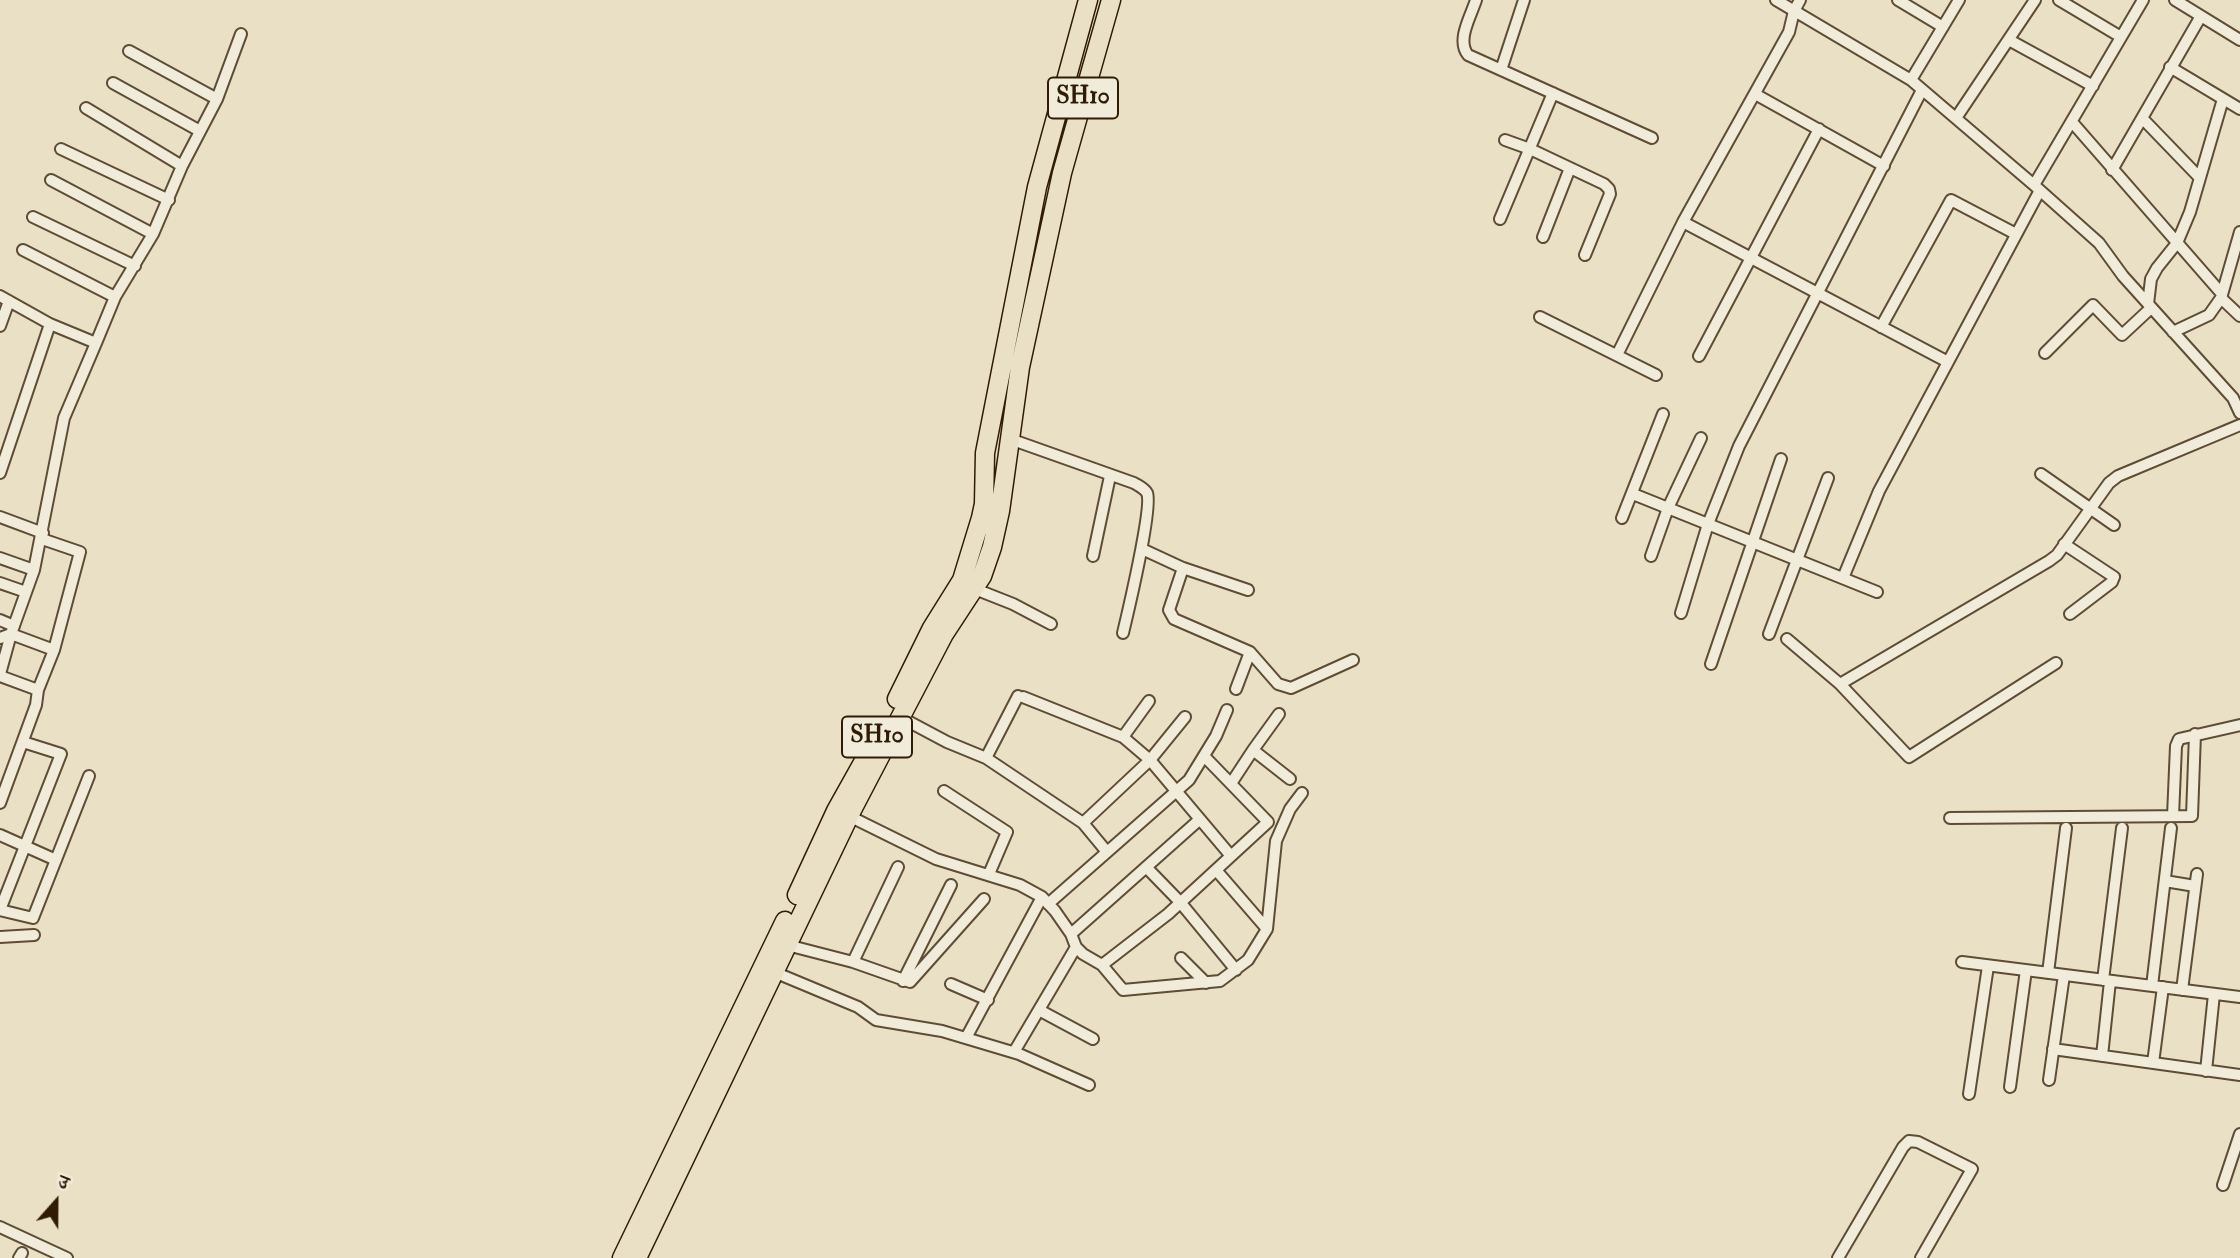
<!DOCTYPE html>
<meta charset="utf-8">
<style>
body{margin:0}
#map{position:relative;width:2240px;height:1258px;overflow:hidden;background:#e9e0c6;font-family:"IM FELL Double Pica","Noto Serif Devanagari",serif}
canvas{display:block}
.north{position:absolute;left:21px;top:1167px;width:70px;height:70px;-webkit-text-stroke:5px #f1ebda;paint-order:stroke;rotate:21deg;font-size:19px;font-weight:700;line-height:28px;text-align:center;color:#301c04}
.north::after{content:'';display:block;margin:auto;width:24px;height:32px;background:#301c04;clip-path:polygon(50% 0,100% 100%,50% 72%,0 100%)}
</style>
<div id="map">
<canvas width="2240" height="1258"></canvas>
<div class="north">उ</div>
</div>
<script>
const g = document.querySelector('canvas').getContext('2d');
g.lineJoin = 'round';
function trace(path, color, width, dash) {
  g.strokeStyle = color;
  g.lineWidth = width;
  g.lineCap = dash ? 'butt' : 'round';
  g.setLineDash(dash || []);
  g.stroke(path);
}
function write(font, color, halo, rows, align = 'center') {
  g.font = font + ' "IM FELL Double Pica",serif';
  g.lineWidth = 6;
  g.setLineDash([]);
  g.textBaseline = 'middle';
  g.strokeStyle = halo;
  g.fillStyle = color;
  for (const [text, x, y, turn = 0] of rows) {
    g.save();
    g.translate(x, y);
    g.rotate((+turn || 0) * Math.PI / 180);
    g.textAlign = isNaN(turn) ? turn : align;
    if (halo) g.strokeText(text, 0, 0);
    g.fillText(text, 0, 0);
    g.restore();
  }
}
const street = new Path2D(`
 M1476,0c-5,16 -20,40 -8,55l184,83
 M1776,0l135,80 123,105 65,58 24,33 110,122 7,15
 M1898,0l45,27
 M2059,0l62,37
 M2175,0l65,40
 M2009,40l84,46
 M129,51l88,48
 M2170,67l70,42
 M1501,70l23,-70
 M1911,80l48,-80
 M113,83l87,48
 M1755,94l129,72
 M86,108l96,58
 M1956,118l79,-118
 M2142,118l56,58
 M2072,122l150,172
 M1505,140l25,9 74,35 5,5 1,5 -25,61
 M61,149l108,51
 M2112,170l89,-154
 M51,180l102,54
 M2034,185l109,-185
 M33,217l102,49
 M1500,219l53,-126
 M1683,222l265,140
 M1543,237l27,-69
 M23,250l92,47
 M0,296l50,28 46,19 -32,75 -30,152 -23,64 -11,40
 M2221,298l19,18
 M2148,304l3,-25 6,-11 20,-25 13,-31 33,-113
 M1540,317l116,58
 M0,326l9,-25
 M1881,327l70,-127 65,34
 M2173,332l36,-17 12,-17 19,-66
 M96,343l19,-46 38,-63 29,-68 35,-67 24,-65
 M2045,353l48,-48 29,30 29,-27
 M1617,355l66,-133 106,-190 5,-21 6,-11
 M1699,356l120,-227
 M1010,439l124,44c5,3 10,5 13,10 6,13 -19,119 -24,140
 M0,473l50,-149
 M2041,474l73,51
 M1633,494l244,98
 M0,517l43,16
 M1622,518l41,-104
 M2064,544l50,33 -2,5 -42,32
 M1142,549l41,19 65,22
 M1093,556l17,-80
 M1651,556l17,-48 33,-70
 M0,558l34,12
 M1183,568l-14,42 5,9 76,33 -14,37
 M1843,578l36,-87 160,-299
 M0,583l26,9
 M975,589l38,15 38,20
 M1681,613l27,-89 31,-78 183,-356
 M0,620l14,6
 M1769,634l59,-156
 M0,638l11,-4 43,16
 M1787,639l53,45 69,73 147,-94
 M1250,652l28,32 13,4 62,-28
 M1711,664l70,-205
 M0,676l38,14
 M1840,684l209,-123 8,-6 52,-72 9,-7 122,-51
 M1023,697l100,40
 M1149,701l-26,36 27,23 81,96
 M900,717l47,25 39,16 97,65
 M23,742l38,12 -61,156 33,8 56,-142
 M1253,750l26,-36
 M986,758l32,-62
 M1232,782l21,-32 37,29
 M944,791l63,41 -18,42
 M0,803l36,-98 2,-15 16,-40 26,-98 -38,-13
 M849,816l87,43 84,26 22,12 13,14 16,23 5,13 7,7 19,11 21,25 97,-9 28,-21 19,-31 9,-88 14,-32 12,-16
 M2173,816l3,-70 3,-7 61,-14
 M1950,818l242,-2 3,-82
 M0,835l56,25
 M1107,852l-24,-29 67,-63 35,-43
 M1146,867l34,35 56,68
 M1216,870l51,59
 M2165,881l30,5
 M1048,904l141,-124 27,-44 11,-26
 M1071,934l128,-114
 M0,937l34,-2
 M787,945l66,17 57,20 74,-83
 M1181,958l25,25
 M853,962l45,-95
 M1962,962l278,35
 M1102,965l66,-51 100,-92 -64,-66
 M774,972l84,35 18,13 66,11 77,23 70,31
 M2048,973l18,-145
 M2103,980l19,-152
 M903,981l48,-96
 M951,984l37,16
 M2152,986l19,-158
 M2182,990l15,-116
 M1039,1010l54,29
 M966,1038l76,-141
 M2053,1049l187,26
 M1014,1052l62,-105
 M2102,1056l8,-75
 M2153,1063l10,-76
 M2206,1071l8,-77
 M2049,1080l15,-105
 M2010,1087l16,-117
 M1969,1094l19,-128
 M2223,1185l17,-51
 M0,1227l67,31
 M19,1258l3,-5
 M1838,1258l65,-111 6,-6 9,1 54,27 -51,89`);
const primary = new Path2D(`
 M897,699l35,-71 30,-48 19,-62 3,-14 1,-51 52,-266 51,-187
 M797,895l39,-84 33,-59
 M622,1258l163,-337
 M637,1258l216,-450 91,-174 38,-58 10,-29 8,-36 20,-144 42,-194 49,-173`);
trace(street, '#5e4d34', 14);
trace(primary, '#301c04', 21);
trace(street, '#f1ebda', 10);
trace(primary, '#e9e0c6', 18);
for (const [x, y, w] of [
 [1083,98,70],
 [877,737,70]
]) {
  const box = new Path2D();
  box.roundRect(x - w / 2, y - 20.5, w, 41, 5);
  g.fillStyle = '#f1ebda';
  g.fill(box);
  trace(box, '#301c04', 2);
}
write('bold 24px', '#301c04', null, [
 ["SH10",1083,98],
 ["SH10",877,737]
]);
</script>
